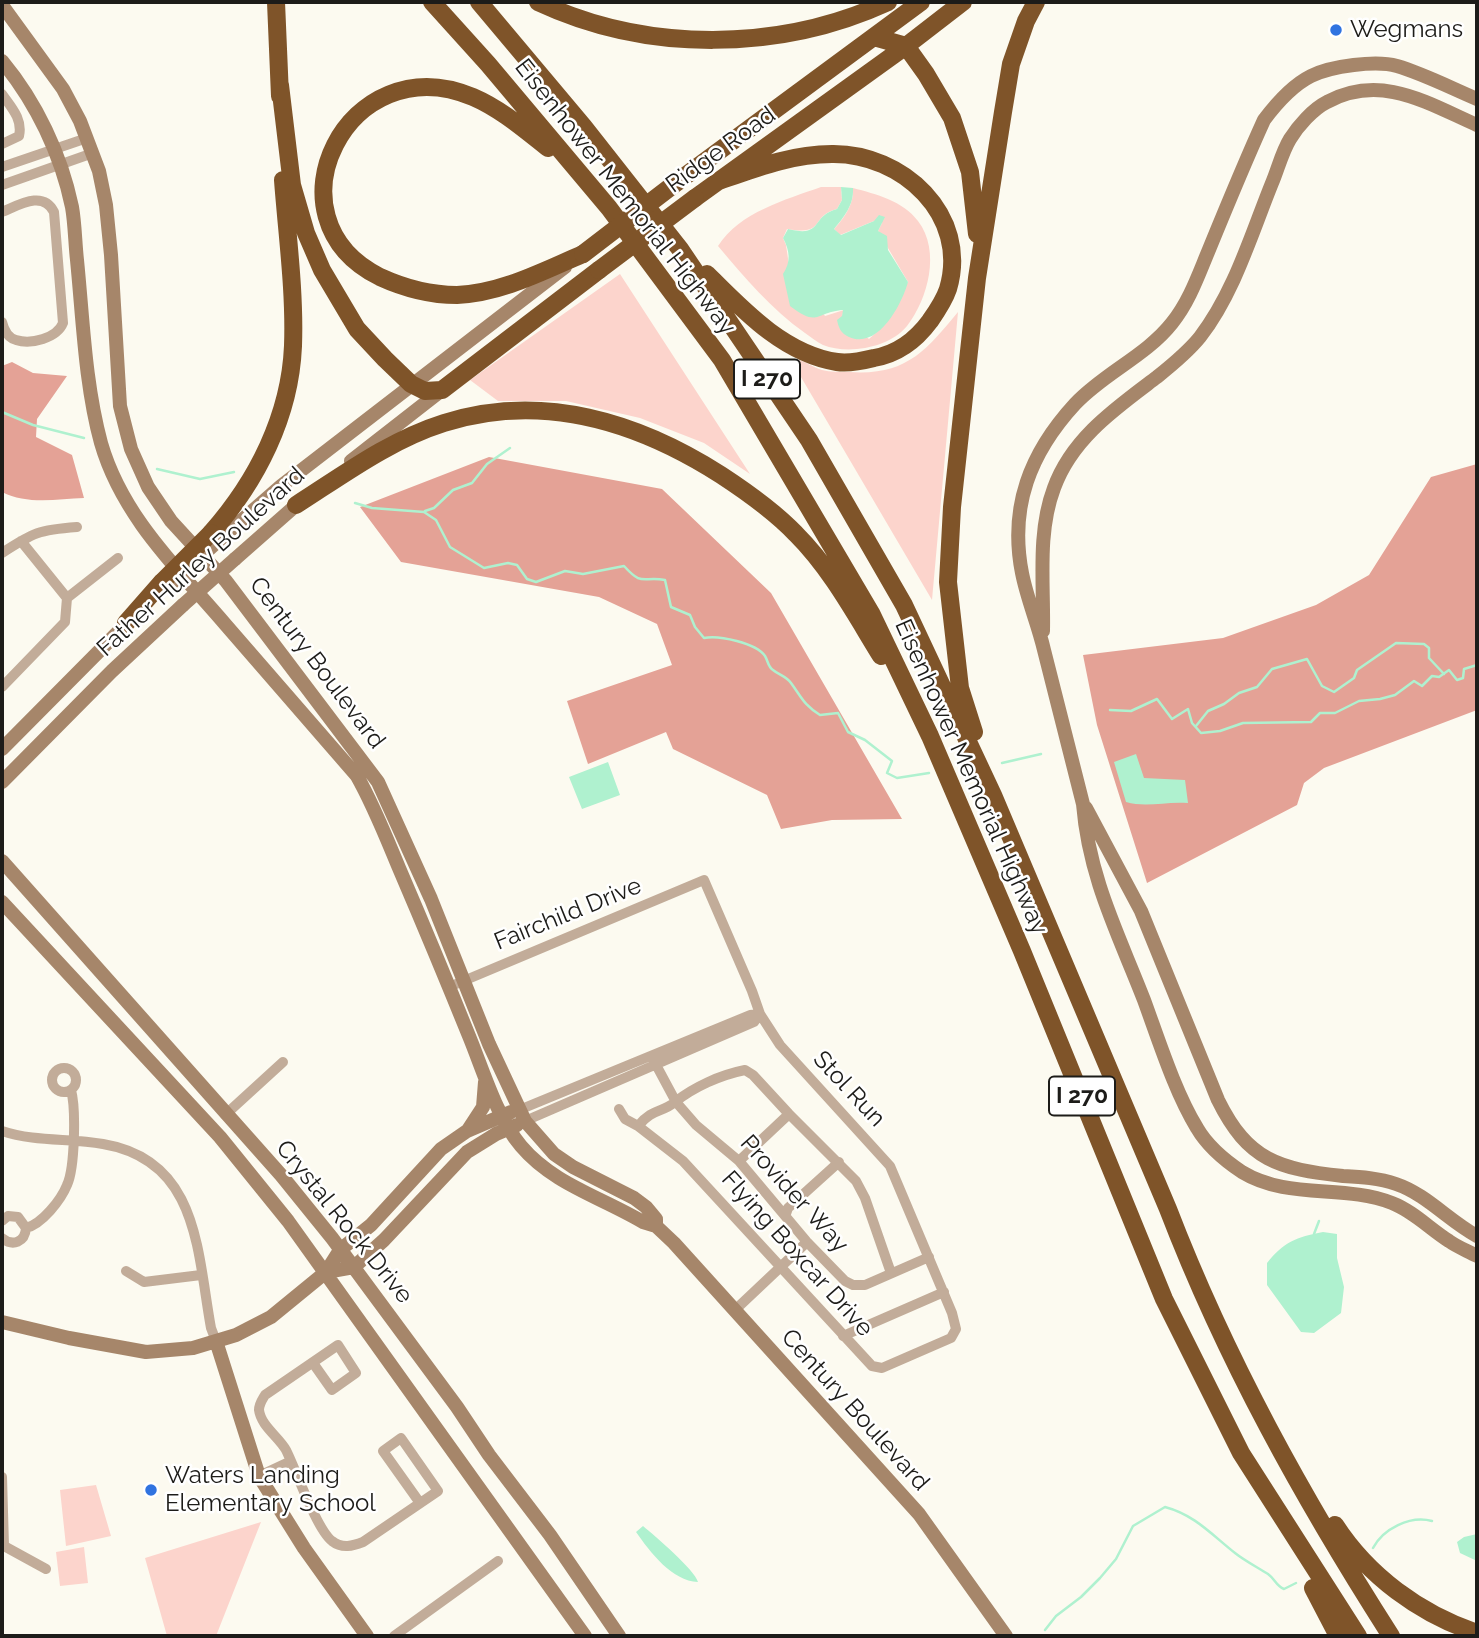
<!DOCTYPE html>
<style>
body{margin:0}
#map{position:relative;width:1479px;height:1638px;overflow:hidden;background:#fcfaf0;font-family:Raleway,sans-serif}
canvas{display:block}
.frame{position:absolute;inset:0;border:4px solid #1d1c19;pointer-events:none}
</style>
<div id="map">
<canvas width="1479" height="1638"></canvas>
<div class="frame"></div>
</div>
<script>
const g = document.querySelector('canvas').getContext('2d');
g.lineJoin = 'round';
function fill(path, color) {
  g.fillStyle = color;
  g.fill(path, 'evenodd');
}
function trace(path, color, width, dash) {
  g.strokeStyle = color;
  g.lineWidth = width;
  g.lineCap = dash ? 'butt' : 'round';
  g.setLineDash(dash || []);
  g.stroke(path);
}
function write(font, color, halo, rows, align = 'center') {
  g.font = font + ' Raleway,sans-serif';
  g.lineWidth = 5;
  g.setLineDash([]);
  g.textBaseline = 'middle';
  g.strokeStyle = halo;
  g.fillStyle = color;
  for (const [text, x, y, turn = 0] of rows) {
    g.save();
    g.translate(x, y);
    g.rotate((+turn || 0) * Math.PI / 180);
    g.textAlign = isNaN(turn) ? turn : align;
    if (halo) g.strokeText(text, 0, 0);
    g.fillText(text, 0, 0);
    g.restore();
  }
}
fill(new Path2D(`
 M821,187h20l1,13 -5,9c-28,7 -10,27 -50,20l-4,9 3,7 3,20 36,51 19,-6 -2,6 27,23 11,-10 28,-47 -30,-51 4,-8 -8,-2 -34,14 -6,-6c11,-12 20,-25 19,-41 23,6 50,13 65,33 23,30 10,78 -11,105 -18,22 -59,29 -84,19 -6,-3 -12,-8 -18,-12 -34,-24 -60,-55 -87,-87 22,-34 67,-46 103,-59z
 M620,274l130,200 -46,-31 -64,-25 -74,-17h-68l-28,-21z
 M958,312l-26,288 -141,-240c12,-2 20,7 31,10 8,2 18,2 27,2 56,4 76,-20 109,-60z
 M96,1485l15,51 -45,10 -6,-56z
 M261,1522l-45,114h-49l-22,-78z
 M84,1547l4,36 -28,3 -4,-34z`), '#fcd4cc');
fill(new Path2D(`
 M12,362l21,11 34,3 -30,43 -1,18 36,18 12,43c-27,1 -57,7 -82,-6v-126z
 M489,457l173,32 109,104 131,226 -70,1 -51,9 -14,-34 -94,-46 -7,-17 -78,32 -21,-63 105,-36 -15,-41 -58,-27 -198,-35 -41,-55z
 M1477,464v246l-153,58 -20,15 -7,22 -150,78 -50,-158 -14,-70 140,-17 93,-33 53,-30 62,-98z`), '#e4a296');
fill(new Path2D(`
 M841,187l12,1c1,17 -9,29 -19,41l7,6 33,-14 5,-6 6,2 -7,14 9,5 1,14 20,32c-6,22 -30,68 -59,55 -8,-4 -10,-8 -12,-17l5,-4 1,-6c-28,2 -24,18 -53,-4l-7,-32c8,-12 7,-23 0,-36l5,-9c36,9 22,-13 49,-20l5,-9z
 M1136,754l8,24 41,2 3,23c-22,-2 -41,5 -62,-1l-12,-40z
 M608,762l12,33 -38,14 -13,-32z
 M1323,1232l14,2v24l7,29 -3,26 -27,20 -13,-1 -34,-47v-22c17,-21 29,-26 56,-31z
 M643,1526c12,10 52,44 55,56 -26,-1 -48,-30 -62,-50z
 M1477,1534v27l-17,-8 -3,-11 7,-5z`), '#aff1cf');
trace(new Path2D(`
 M2,412l31,13 51,13
 M157,469l43,10 34,-7
 M355,503l17,5 52,4 12,8 14,27 34,21 24,-5 9,2 10,14 9,3 29,-11 18,3 41,-8c19,21 18,10 41,14l6,27 19,8 5,12 9,11c15,-3 52,5 61,18 3,5 3,11 8,14 6,5 13,6 18,13 11,15 13,22 29,32l18,-2 10,19 17,8 27,21 -5,12 10,5 32,-5
 M425,511l9,-3 19,-18 19,-7 15,-19 23,-16
 M1110,710l21,1 26,-12 15,20 16,-10 4,14 9,10 19,-2 23,-8 68,-1 9,-9h15l24,-12 21,-2 15,-4 19,-14 8,5 10,-10 7,1 10,-7 8,10 6,-2 1,-9 13,-4
 M1196,726l12,-15 16,-7 15,-11 18,-6 15,-18 35,-10 15,27 12,6 20,-14 3,-8 39,-27 28,1 5,4v10l15,16
 M1002,763l39,-9
 M1314,1234l5,-13
 M1373,1548c10,-19 37,-33 59,-27
 M1045,1630l11,-14 25,-19 19,-19 16,-19 17,-33 32,-19c30,8 47,28 70,46 10,8 22,14 33,21 7,5 8,12 16,15l12,-6`), '#aff1cf', 2.5);
trace(new Path2D(`
 M2,94c9,13 21,25 17,42l-17,8
 M2,167l85,-29
 M2,185l91,-32
 M2,212c17,-7 41,-22 52,0l9,111c-6,15 -32,22 -47,17 -8,-2 -12,-10 -14,-18
 M21,541l46,57
 M2,553c32,-21 37,-23 75,-26
 M2,687l63,-65 2,-24 51,-40
 M449,987l255,-107 48,111 8,23 20,31 110,121 62,147 4,16 -5,9 -69,30 -10,-2 -189,-205 -45,-35 -13,-7 -6,-10
 M654,1061l22,41 20,23 43,36 68,81 38,39 8,4h12l64,-28
 M52 1080a12 12 0 1 1 24 0a12 12 0 1 1-24 0Z
 M519,1110l231,-95 10,-1 -6,8 -229,99
 M225,1115l58,-53
 M638,1126c15,-18 24,-13 37,-24 19,-15 45,-27 70,-32l8,5 36,39 67,67 9,17 26,75
 M2,1131c33,11 67,7 101,13 96,16 94,108 108,184l5,13
 M739,1161l50,-47
 M786,1214l2,-6 51,-46
 M2,1221l6,-5 10,1 8,11c-1,14 -13,19 -24,10
 M26,1228c16,-4 35,-28 41,-43 8,-17 9,-77 4,-95
 M126,1271l18,11 57,-7
 M735,1310l72,-68
 M843,1336l101,-44
 M313,1363l19,27 24,-17 -18,-28 -73,50c-3,5 -6,9 -6,15 2,16 20,27 27,40 10,20 31,80 46,91 10,8 21,5 31,1l75,-51 -37,-53 -18,13 37,52
 M259,1476l32,-15
 M2,1477l2,69 42,23
 M394,1636l104,-75`), '#c2ac99', 10);
trace(new Path2D(`
 M2,5l61,84 17,32 19,50 7,34 5,50 9,151 11,43 17,38 23,34 55,60 152,201 53,117 58,145 36,77 29,33 19,13 61,31 12,9 10,12v7
 M2,61c34,41 59,93 70,146 3,17 3,35 5,53 6,60 8,124 24,183 21,73 76,125 124,181 44,51 88,102 132,152 17,30 29,61 42,92 24,56 47,111 70,168 14,34 28,82 52,110 32,38 80,51 122,76l13,4 18,17 245,271 87,122
 M1477,99c-26,-11 -53,-25 -80,-33 -21,-6 -66,0 -86,10 -18,9 -35,28 -47,44 -20,44 -38,88 -56,132 -10,24 -19,50 -36,71 -26,33 -68,50 -97,81 -45,49 -66,103 -53,169 5,26 16,51 22,77 13,51 26,102 39,154 6,74 35,129 61,196 15,41 31,92 53,128 11,19 27,32 45,44 46,28 101,12 150,31 21,8 38,26 57,38 8,6 19,10 28,15
 M351,461l91,-71
 M218,541l63,-55 284,-219
 M235,559l67,-59
 M1043,631c1,-47 -6,-98 11,-143 18,-50 62,-80 103,-111 15,-12 31,-25 43,-40 34,-44 51,-102 72,-154 6,-14 10,-31 18,-44 8,-13 23,-30 37,-37 54,-29 100,1 150,23
 M2,749l132,-133
 M2,782l110,-111 71,-66
 M1086,808l55,103 77,189c30,61 61,69 125,76 18,1 36,2 53,8 30,10 53,37 81,52
 M2,861l279,314 51,63 125,169 32,48 61,80 69,101
 M2,902l218,235 68,84 297,415
 M468,1130l15,-23 2,-25
 M326,1272l28,-5 30,-27 83,-88 29,-18 21,-9
 M2,1322l67,16 77,14 47,-4 43,-13 35,-18 55,-45 14,-22 31,-25 70,-76 26,-18 44,-19
 M216,1341l43,135 45,72 63,88`), '#a6866a', 14);
trace(new Path2D(`
 M276,2l4,94
 M432,2l56,62 121,144 113,152 149,253 59,123 92,215 142,348 77,154 117,183
 M479,2l105,125 96,122 129,191 95,165 89,190 175,414c58,151 136,291 223,427
 M538,2c109,51 241,50 350,0
 M874,37l32,9 20,28 26,44 18,54 7,62
 M280,85l12,100 14,48 16,37 35,59 28,30 26,25 14,7 17,-1 157,-120
 M548,148c-23,-18 -47,-39 -75,-51 -125,-53 -212,121 -93,180 24,11 50,18 77,18 45,-2 86,-24 126,-41
 M677,182l244,-180
 M695,198l211,-152 57,-44
 M707,274c36,36 77,80 130,88 12,2 25,-1 37,-4 23,-4 42,-18 56,-37 7,-10 14,-20 18,-32 22,-74 -46,-136 -116,-135 -40,0 -76,14 -113,27
 M296,505c47,-30 94,-65 148,-82 98,-31 194,-1 277,52 26,17 53,36 75,59 35,35 59,80 85,122
 M211,533c46,-52 79,-117 82,-187 2,-55 -6,-112 -10,-166
 M126,623l36,-41
 M974,732l-14,-44 -12,-106 4,-75 25,-229 26,-166 8,-48 15,-43 10,-19
 M1335,1525c33,51 85,89 142,108
 M1313,1588l25,48`), '#7f5429', 18);
trace(new Path2D(`
 M173,582l45,-41
 M183,605l52,-46`), '#a6866a', 14);
trace(new Path2D(`
 M583,254l94,-72
 M599,270l96,-72
 M162,582l49,-49`), '#7f5429', 18);
for (const [x, y, r, color] of [
 [1336,30,7,"#3073e0"],
 [151,1490,7,"#3073e0"]
]) {
  const dot = new Path2D();
  dot.arc(x, y, r, 0, 2 * Math.PI);
  g.fillStyle = color;
  g.fill(dot);
  trace(dot, '#fff', 2.5);
}
for (const [x, y, w] of [
 [767,379,66],
 [1082,1096,66]
]) {
  const box = new Path2D();
  box.roundRect(x - w / 2, y - 19.5, w, 39, 5);
  g.fillStyle = '#fff';
  g.fill(box);
  trace(box, '#1d1c19', 2);
}
write('bold 23px', '#1d1c19', null, [
 ["I 270",767,379],
 ["I 270",1082,1096]
]);
write('24px', '#1d1c19', '#fff', [
 ["Wegmans",1350,30],
 ["Waters Landing",165,1476],
 ["Elementary School",165,1504]
], 'left');
write('24px', '#1d1c19', '#fff', [
 ["Ridge Road",721,150,-36],
 ["Eisenhower Memorial Highway",625,197,52],
 ["Father Hurley Boulevard",201,562,-42],
 ["Century Boulevard",317,663,53],
 ["Eisenhower Memorial Highway",971,777,66],
 ["Fairchild Drive",568,914,-22],
 ["Stol Run",849,1089,47],
 ["Provider Way",794,1194,48],
 ["Crystal Rock Drive",344,1222,51],
 ["Flying Boxcar Drive",797,1254,48],
 ["Century Boulevard",855,1410,48]
]);
</script>
